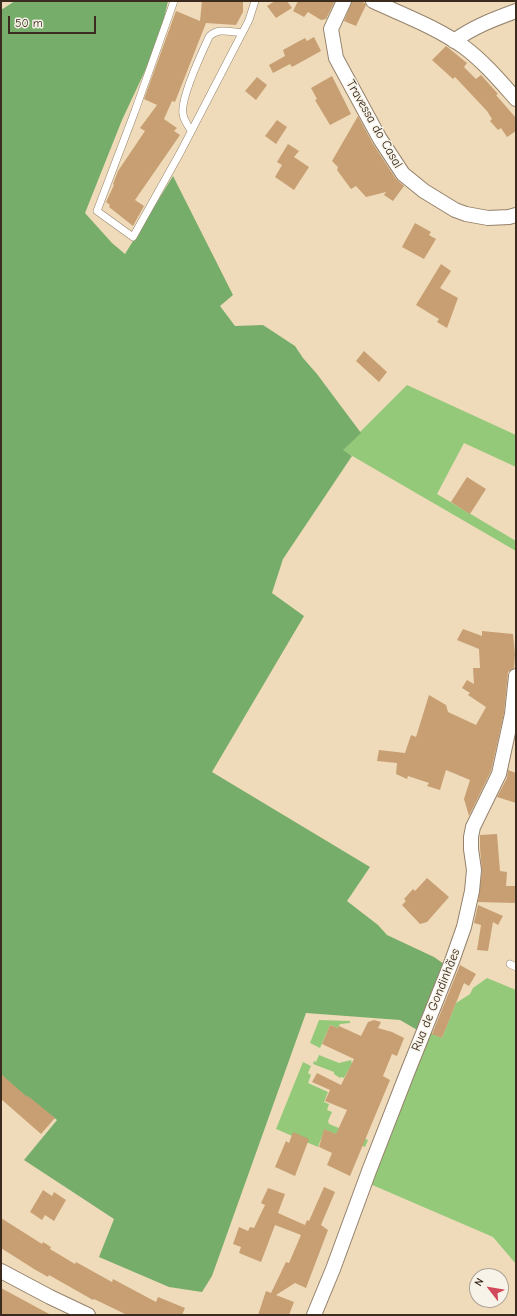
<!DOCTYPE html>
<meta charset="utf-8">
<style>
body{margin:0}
#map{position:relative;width:517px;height:1316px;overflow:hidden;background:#efdbba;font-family:"Comic Neue",sans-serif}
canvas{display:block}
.frame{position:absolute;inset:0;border:2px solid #3b2a1e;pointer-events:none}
.north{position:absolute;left:469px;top:1268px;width:40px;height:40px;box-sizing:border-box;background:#f7f3e8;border:1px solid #aca397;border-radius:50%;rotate:301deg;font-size:11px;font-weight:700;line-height:16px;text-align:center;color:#3b2a1e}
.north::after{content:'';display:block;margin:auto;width:14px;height:18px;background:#d1495b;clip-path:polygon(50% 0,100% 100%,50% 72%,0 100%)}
.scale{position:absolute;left:8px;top:16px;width:88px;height:18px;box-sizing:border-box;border:2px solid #3b2a1e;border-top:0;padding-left:5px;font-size:12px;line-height:14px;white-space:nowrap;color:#3b2a1e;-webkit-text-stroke:3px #f7f3e8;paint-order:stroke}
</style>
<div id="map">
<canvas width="517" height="1316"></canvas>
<div class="frame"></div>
<div class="north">N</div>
<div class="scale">50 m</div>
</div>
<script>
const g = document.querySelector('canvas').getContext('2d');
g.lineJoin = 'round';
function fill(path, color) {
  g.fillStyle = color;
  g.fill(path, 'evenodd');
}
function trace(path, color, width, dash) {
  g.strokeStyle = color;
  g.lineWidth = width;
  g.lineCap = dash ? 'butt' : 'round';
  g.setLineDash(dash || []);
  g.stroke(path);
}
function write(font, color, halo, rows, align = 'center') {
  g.font = font + ' "Comic Neue",sans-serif';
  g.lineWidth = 3;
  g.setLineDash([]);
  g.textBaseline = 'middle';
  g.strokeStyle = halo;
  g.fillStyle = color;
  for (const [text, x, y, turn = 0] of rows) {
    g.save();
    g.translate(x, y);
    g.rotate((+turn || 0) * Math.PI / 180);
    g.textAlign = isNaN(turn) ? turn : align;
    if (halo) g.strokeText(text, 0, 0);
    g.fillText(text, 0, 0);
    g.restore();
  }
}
fill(new Path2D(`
 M407,385l109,50v32l-52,-24 -27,51 79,47v10l-174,-101z
 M487,978l29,12v274l-23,-27 -123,-53 61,-151 11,5 14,-35 14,-9 3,-6z
 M319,1020l31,1v2l-10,1 -2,4 -8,-3 -10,23 -10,-5z
 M319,1055l20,8 12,-3 1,4 -8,14 -3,-1 -1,1 -6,-4v-2l-21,-8 1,-3 2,1z
 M303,1062l8,4 -3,7 3,2 -3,8 20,9 -4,10 5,2 -2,6 5,2 -4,9 1,3 39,16 -3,7 -39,-17 -2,1 -6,16 -42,-18z`), '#94c97a');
fill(new Path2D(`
 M15,1h153l-9,40 -37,79 -37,93 27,30 13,11 48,-78 60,119 -13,11 15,20 28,-1 32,21 8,12 14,16 44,59 -18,17 9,6 -69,103 -11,34 32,23 -92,156 158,95 -23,34 31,24 9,10 47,22 10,7 -25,67 -19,-11 -94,-7 -94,263 -10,16 -33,-5 -70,-30 15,-38 -90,-59 33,-40 -56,-43v-1067z`), '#77ad6a');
fill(new Path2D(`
 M202,1h41v11l-7,13 -30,-2 -31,79 -3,-1 -8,18 13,9 -3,3 6,4 -45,65 9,6 -11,20 -24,-19 1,-2 -4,-3 8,-17 -1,-1 5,-13 27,-40 -5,-3 17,-23 -13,-6 32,-88 24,10z
 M275,1h12l5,7 -16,10 -9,-12z
 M298,1h37l-9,18 -5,1 -13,-8 -4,5 -11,-6z
 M352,1h7l6,2 1,2 -10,21 -12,-5z
 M314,37l7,14 -29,16 -2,-3 -17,9 -4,-8 16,-9 -2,-6 22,-12 2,3z
 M446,46l21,17 -3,4 12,12 5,-4 17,19 -2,1 20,23v13l-9,6 -6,-9 -3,2 -8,-9 2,-2 -5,-8 -32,-34 -2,2 -21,-19z
 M332,76l19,38 -21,11 -15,-25 2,-1 -6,-11z
 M257,77l10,8 -11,15 -11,-9z
 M358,116l15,28 23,35 8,7 -11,15 -9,-6 2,-3 -20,5 -10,-11 -5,3 -14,-19 1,-3 -6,-6z
 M277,120l10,7 -11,17 -11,-8z
 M288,144l11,7 -5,6 15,10 -15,23 -19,-13 7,-12 -5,-3z
 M415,223l16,9 -2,3 7,4 -12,20 -22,-12z
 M441,264l10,7 -11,17 18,10 -11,30 -10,-6 2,-3 -23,-14z
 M364,351l23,21 -8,10 -23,-21z
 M467,477l19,12 -16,25 -19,-12z
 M463,629l19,7v-5l31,3 2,20 -1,14 -6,4 -4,41 -13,58 -22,45 -5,-17 6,-19 -24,-10 -6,20 -13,-4 2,-3 -21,-7 -1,3 -11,-5 1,-11 -20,-2 2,-11 26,3 6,-18 5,2 13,-42 17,10 2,7 28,13 10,-18 -18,-12 2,-2 -8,-5 5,-8 7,4 -1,-16h7l-1,-19 -22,-9z
 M508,770l8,3v30l-19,-6 10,-19z
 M497,834l3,37 7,1 -1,14h10l-1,17 -37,-1 4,-31 -2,-23v-13z
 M427,878l22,19 -22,25 -7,2 -18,-19 4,-4 -2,-2 9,-10 2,2z
 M478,905l25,11 -5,9 -5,-3 -5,29 -11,-1 4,-25 -7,-2z
 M460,965l16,9 -7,12 -5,-3 -22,55 -10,-4z
 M374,1020l7,2 -3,6 14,4 12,6 -7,18 -5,-2 -9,22 7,4 -40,96 -23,-11 5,-12 -13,-6 5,-18 12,5 11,-24 -22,-9 5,-11 -18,-8 5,-9 24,12 13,-26 -32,-15 8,-19 8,3 1,-2 22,10 7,-14z
 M1,1074l26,23 1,-1 27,22 -14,16 -40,-35z
 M293,1132l16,7 -14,37 -20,-9 11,-26 3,2z
 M324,1187l11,5 -14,33 7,5 -22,58 -11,-5 -19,12 18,7 -5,13h-31l8,-24 5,2 15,-31 3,1 12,-28 -26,-10 -14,37 -22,-9 2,-6 -8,-3 6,-17 9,4 2,-4 4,1 11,-23 -4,-2 7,-15 17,6 -7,19 27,12 2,-5 2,1z
 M43,1190l9,6 2,-4 12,8 -12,21 -9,-6 -3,5 -12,-8z
 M1,1218l41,26 1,-2 8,5 -1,2 25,15 1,-2 36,20 1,-3 43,23 2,-5 27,11 -3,7h-55l-33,-16 -1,1 -44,-25 -1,2 -14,-8 -33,-21z
 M1,1288l50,27h-50z`), '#c79f73');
const service = new Path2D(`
 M174,1l-39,110 -38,100 36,26 47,-84 69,-133 6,-19
 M191,131c-3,-6 -7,-10 -8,-17 -3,-14 19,-62 26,-77 8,-10 22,-5 33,-4
 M510,964l6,3`);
const minor = new Path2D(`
 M344,1l-13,28 5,29 44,81 23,35 21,17 31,19 11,4 22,4 21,-1 7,-2
 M373,1c30,14 63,26 91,46 19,14 36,34 52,52
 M454,41c19,-14 40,-22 62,-30
 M1,1271l49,26 38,18
 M314,1315l19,-46 36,-98 37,-95 46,-115 12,-34 8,-36 2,-21 -3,-21v-12l2,-10 26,-53 13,-60 4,-38`);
trace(service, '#95826c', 8);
trace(minor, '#95826c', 16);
trace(service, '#fff', 7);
trace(minor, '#fff', 14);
write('13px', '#3b2a1e', '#f7f3e8', [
 ["Travessa do Casal",374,124,60],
 ["Rua de Gondinhães",436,1000,-68]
]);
</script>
